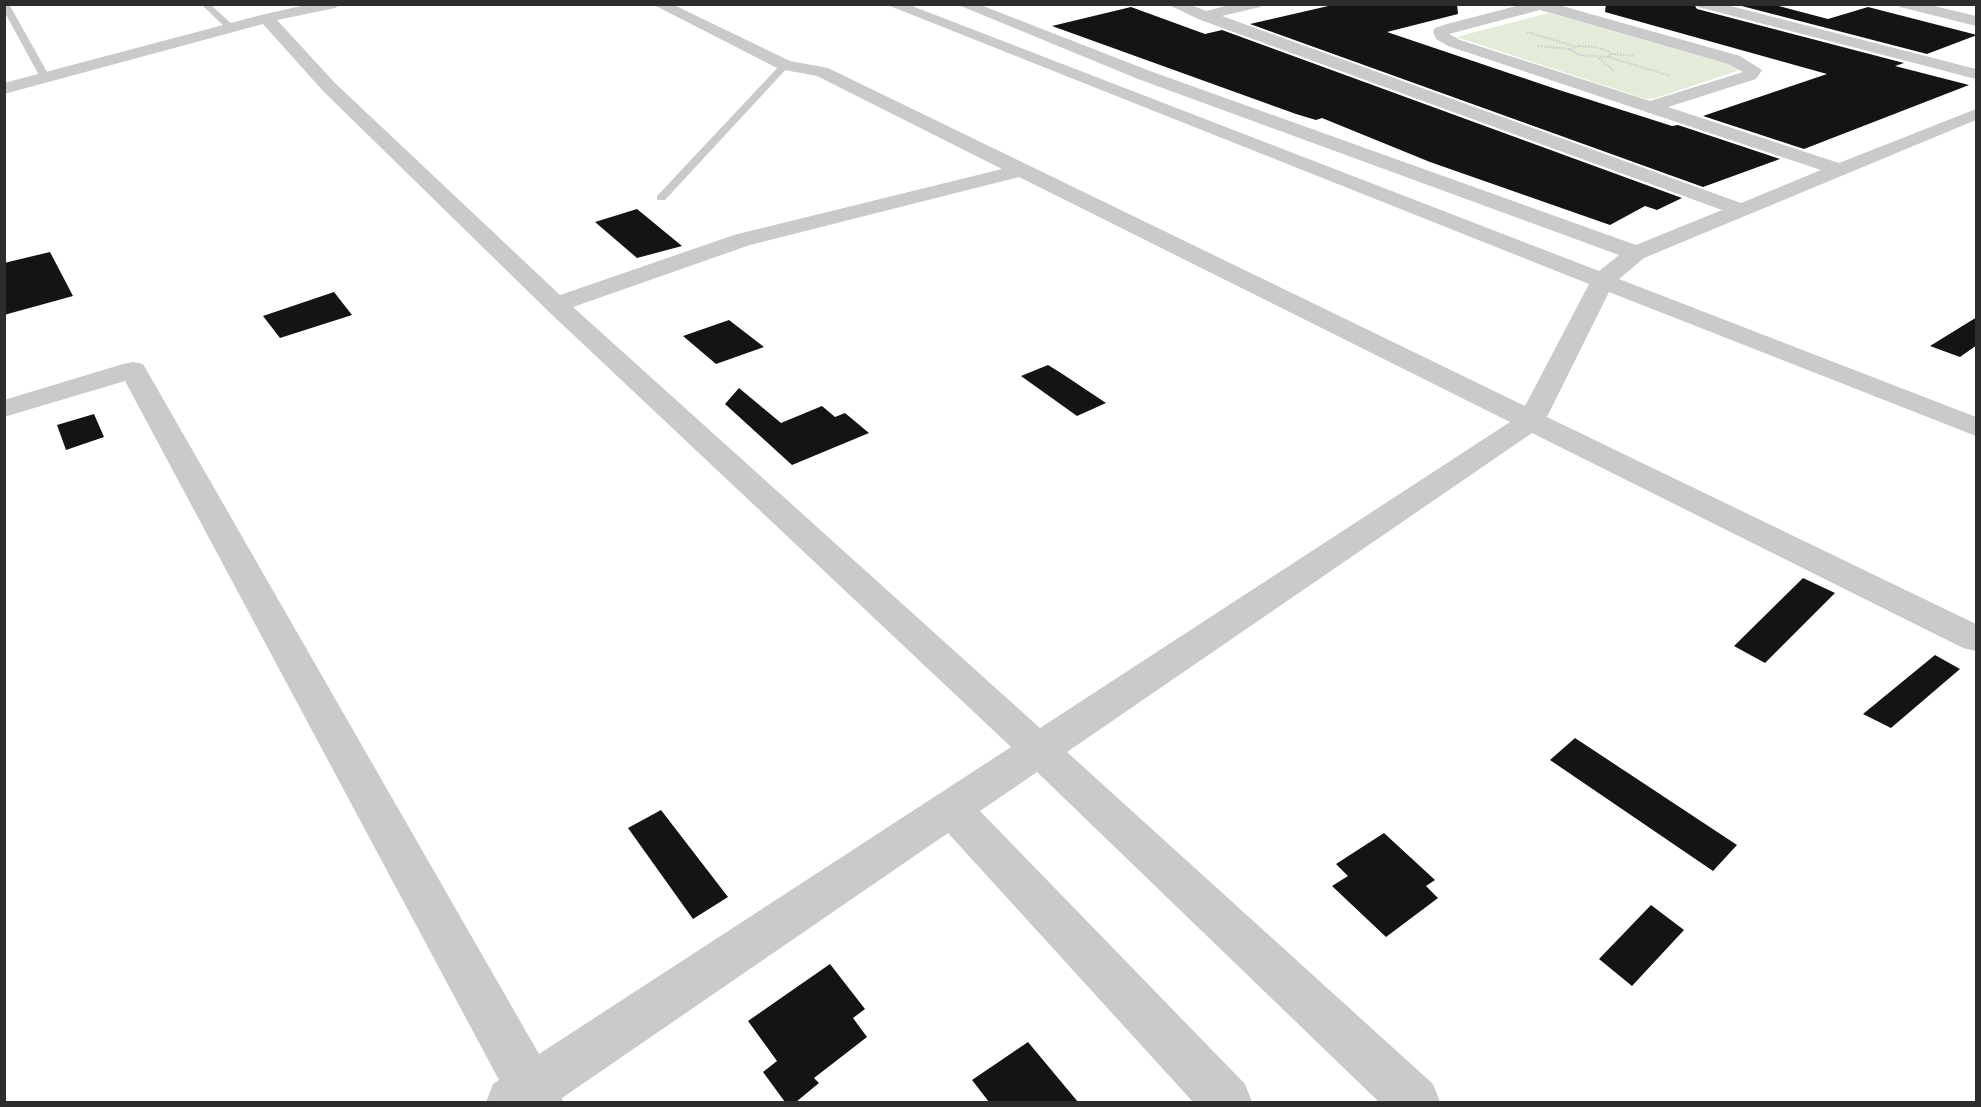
<!DOCTYPE html>
<style>
body{margin:0}
#map{position:relative;width:1981px;height:1107px;overflow:hidden;background:#fff;font-family:Cabin,sans-serif}
canvas{display:block}
.frame{position:absolute;inset:0;border:6px solid #2d2d2d;pointer-events:none}
</style>
<div id="map">
<canvas width="1981" height="1107"></canvas>
<div class="frame"></div>
</div>
<script>
const g = document.querySelector('canvas').getContext('2d');
g.lineJoin = 'round';
function fill(path, color) {
  g.fillStyle = color;
  g.fill(path, 'evenodd');
}
function trace(path, color, width, dash) {
  g.strokeStyle = color;
  g.lineWidth = width;
  g.lineCap = dash ? 'butt' : 'round';
  g.setLineDash(dash || []);
  g.stroke(path);
}
fill(new Path2D(`
 M1549,13l182,52 6,3v3l-81,27 -10,1 -190,-62z`), '#e3ecd9');
fill(new Path2D(`
 M1337,4h120l1,10 -71,18 169,57 116,37 6,-1 102,34 -77,28 -453,-163z
 M1606,4h88l3,5 207,54 -9,3 74,19 -165,64 -101,-33 124,-42 -222,-62z
 M1734,4h37l57,15 40,-12 109,28 -50,19z
 M1131,7l74,27 17,-4 460,168 -25,12 -12,-4 -35,19 -180,-63 -108,-44 -6,2 -20,-6 -244,-88z
 M637,209l45,37 -45,12 -42,-36z
 M50,252l23,44 -69,19v-52z
 M334,292l18,23 -72,23 -17,-22z
 M1977,317v28l-17,12 -30,-11z
 M729,320l35,27 -48,17 -33,-28z
 M1048,365l13,8 45,30 -29,13 -56,-40z
 M739,388l42,35 41,-17 13,11 10,-4 24,20 -77,32 -67,-61z
 M94,414l10,23 -38,13 -9,-25z
 M1803,578l32,15 -70,70 -31,-17z
 M1935,655l25,14 -69,59 -28,-14z
 M1575,738l162,107 -24,26 -163,-111z
 M661,810l67,87 -35,22 -65,-91z
 M1384,833l51,47 -9,6 12,12 -52,39 -54,-51 16,-10 -12,-12z
 M1651,905l33,25 -52,56 -33,-27z
 M830,964l35,45 -12,9 14,19 -53,41 5,5 -23,19h-11l-22,-30 14,-11 -29,-40z
 M1028,1042l50,60h-89l-17,-22z`), '#141414');
trace(new Path2D(`
 M1527,32l47,14
 M1538,46l32,3
 M1579,46l16,1 15,5 1,3 -3,2 -29,-2 -9,-6z
 M1611,54l24,2
 M1608,57l63,19
 M1599,58l15,13`), '#cacaca', 2, [1.5, 1.5]);
fill(new Path2D(`
 M4,4h5l42,75 -2,2 -8,-2 -37,-68z
 M201,4h9l24,22v4h-6z
 M782,63l8,2 -125,135h-8v-4z`), '#cacaca');
fill(new Path2D(`
 M310,4h32l-7,4 -58,12 58,63 225,212 174,-60 268,-66 -185,-93 -38,-7 -127,-65h20l118,57 38,7 697,338 64,-122 -704,-280h22l692,267 20,-16 -481,-176 -182,-75h22l172,67 486,174 86,-35 -524,-191 -31,-15h22l17,7 27,-7h29l-2,3 -38,9 519,187 80,-33 -373,-124 -12,-7 -3,-8 2,-3 12,-4 77,-20h31l185,52 22,14 -6,9 -88,28 171,56 137,-54v11l-332,138 -25,21 357,138v19l-367,-144 -62,125 429,207v27l-13,-3 -431,-215 -465,319 366,332 7,18h-61l-342,-330 -57,39 265,273 7,18h-59l-245,-269 -386,265 1,4h-77l7,-18 6,-4 -374,-699 -121,36v-17l119,-36 10,-2 10,2 396,690 472,-307 -464,-437 -224,-219 -60,-67 -259,70v-11l257,-68zM1540,10l188,54 15,8 -93,29 -190,-61 -11,-6zM1019,177l491,245 -470,306 -467,-421 177,-62z
 M1696,4h27l253,65v10l-278,-72z
 M1898,4h28l50,12v10l-76,-19z`), '#cacaca');
</script>
